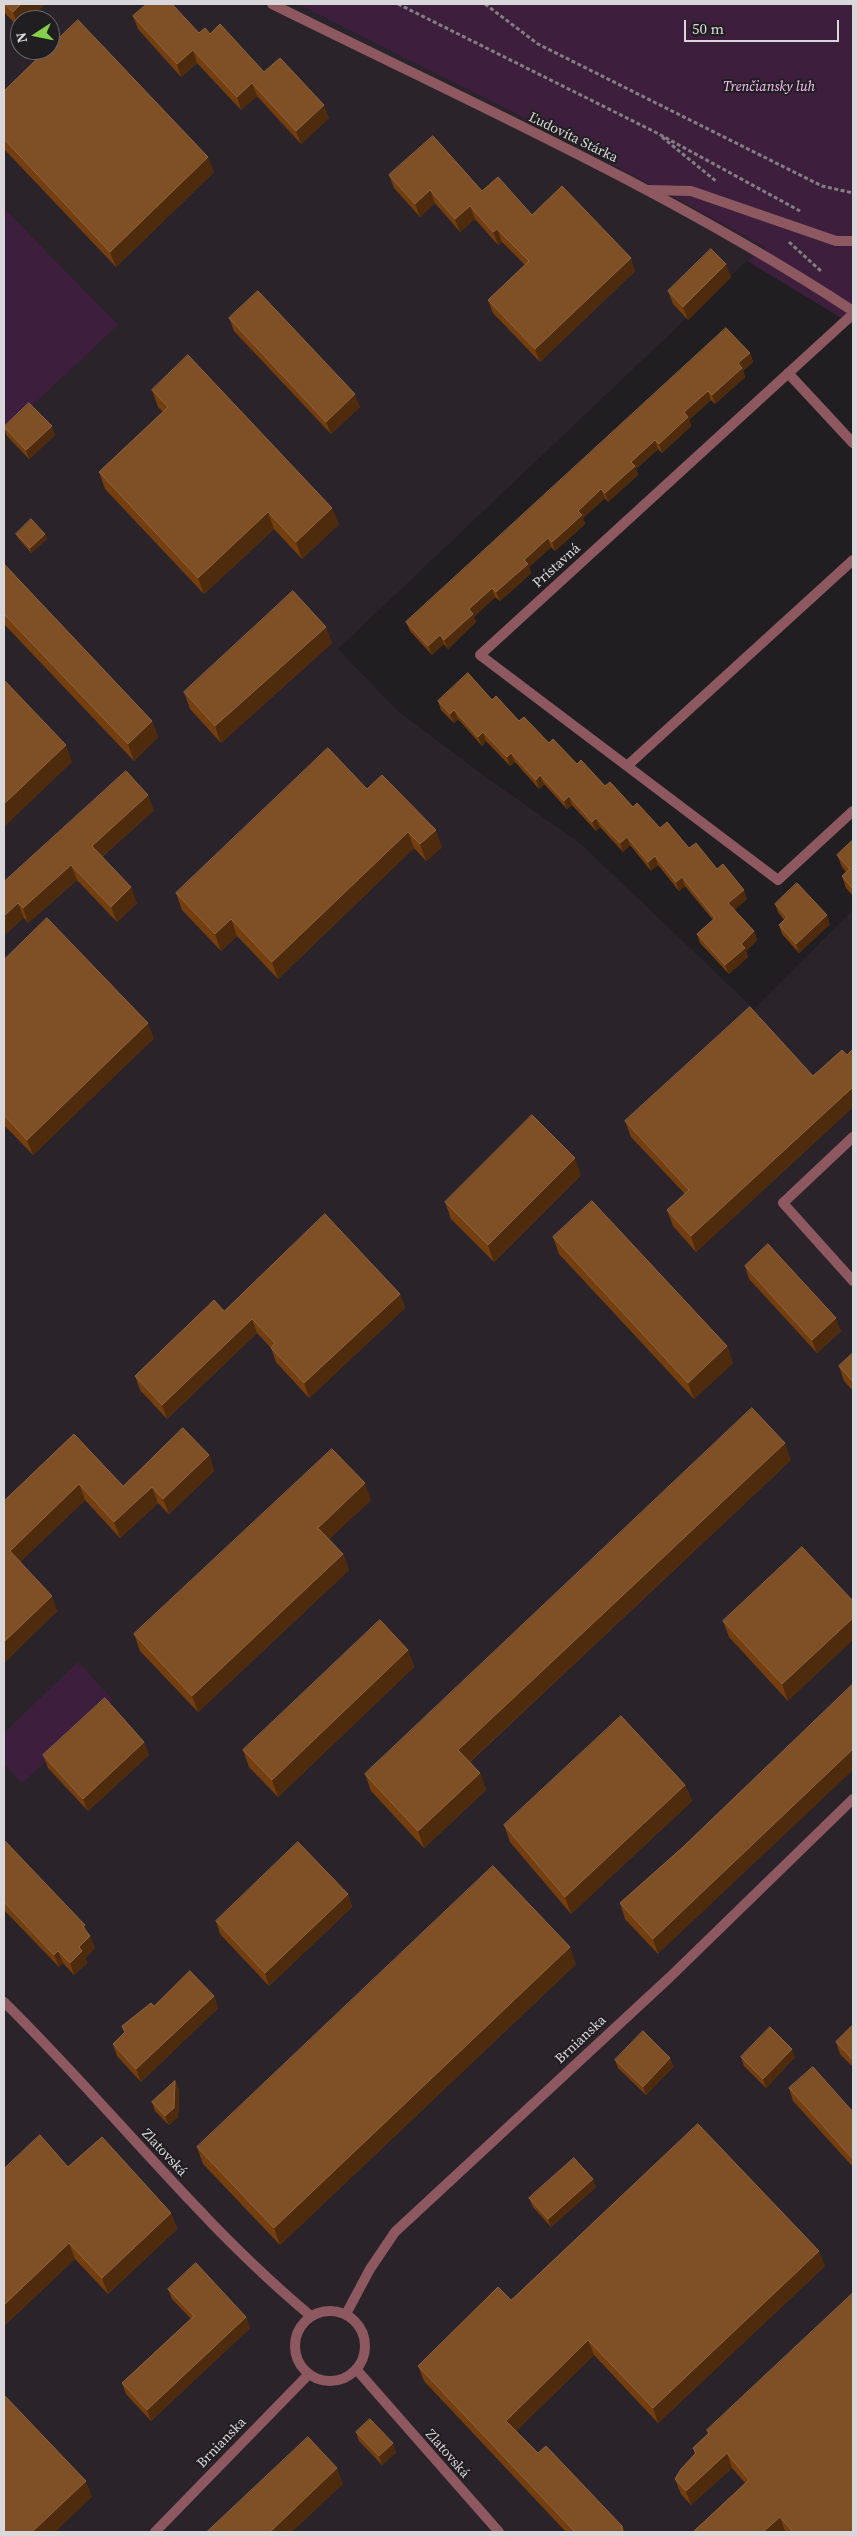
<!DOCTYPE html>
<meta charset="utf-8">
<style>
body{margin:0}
#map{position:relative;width:857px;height:2536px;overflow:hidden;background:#201e20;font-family:"Source Serif 4",serif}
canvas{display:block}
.frame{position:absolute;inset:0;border:5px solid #d9d7d9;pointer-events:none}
.north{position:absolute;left:10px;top:10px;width:50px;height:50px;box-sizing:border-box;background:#201e20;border:1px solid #6a686a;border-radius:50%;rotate:259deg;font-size:14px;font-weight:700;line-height:20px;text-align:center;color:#d9d7d9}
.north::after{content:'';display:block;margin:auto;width:18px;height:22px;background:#84cf4d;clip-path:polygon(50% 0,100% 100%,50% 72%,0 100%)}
.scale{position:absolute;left:684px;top:20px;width:155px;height:22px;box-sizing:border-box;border:2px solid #d9d7d9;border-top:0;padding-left:6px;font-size:15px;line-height:18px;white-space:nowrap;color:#d9d7d9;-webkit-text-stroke:4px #201e20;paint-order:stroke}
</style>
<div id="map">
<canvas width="857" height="2536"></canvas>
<div class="frame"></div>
<div class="north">N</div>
<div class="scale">50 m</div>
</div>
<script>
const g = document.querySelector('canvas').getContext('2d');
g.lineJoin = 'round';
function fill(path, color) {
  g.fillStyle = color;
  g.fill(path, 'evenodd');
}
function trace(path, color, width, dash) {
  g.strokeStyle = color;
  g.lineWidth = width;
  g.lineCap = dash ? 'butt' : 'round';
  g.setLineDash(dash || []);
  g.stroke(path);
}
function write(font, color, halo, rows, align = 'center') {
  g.font = font + ' "Source Serif 4",serif';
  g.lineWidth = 4;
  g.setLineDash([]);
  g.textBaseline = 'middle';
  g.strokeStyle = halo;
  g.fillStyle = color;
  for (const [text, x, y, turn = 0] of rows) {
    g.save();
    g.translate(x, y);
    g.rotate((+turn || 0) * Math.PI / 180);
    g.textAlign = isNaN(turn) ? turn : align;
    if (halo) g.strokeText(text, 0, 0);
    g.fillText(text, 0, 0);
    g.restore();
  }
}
fill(new Path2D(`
 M4,4h294l268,135 199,108 -18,14 -409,388 60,62 89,67 94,66 173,165 99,-99v1622h-849v-2100l113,-107 -113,-117zM20,20h30v30h-30z`), '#2a232a');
fill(new Path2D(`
 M298,4h555v321l-106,-64 18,-14 -199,-108z
 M4,208l114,117 -114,107z
 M78,1662l35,38 -91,83 -18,-19v-31z`), '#3d1f3d');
trace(new Path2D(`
 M398,4l259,129 143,78
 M485,4l53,40 284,142 31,7
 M662,137l55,45
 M789,242l33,30`), '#817f81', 3, [4, 2.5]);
trace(new Path2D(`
 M648,190l43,1 145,50h17
 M853,1137l-70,66 70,78`), '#8e5861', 10);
trace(new Path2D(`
 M272,4c196,97 398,187 581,307
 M853,314l-373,341 298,225 75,-69
 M788,373l65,70
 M627,766l226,-206
 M4,2002c105,103 194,220 307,314
 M295 2346a35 35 0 1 1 70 0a35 35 0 1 1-70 0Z
 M346,2314l24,-45 25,-37 275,-255 183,-178
 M356,2369l143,163
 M155,2532l154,-158`), '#8e5861', 10);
fill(new Path2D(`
 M4,4h41l-17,16h-8v7l-1,1 -15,-16z
 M133,16l66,17 11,1 119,84 -28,26 -44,-48 -16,14 -44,-47 -16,14 -43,-48z
 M4,91l210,81 -98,95 -112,-118z
 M389,175l93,16 50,24 103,56 -95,91 -47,-49 -5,-13 37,-35 -23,-23 -4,3 -23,-26 -15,13 -25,-29 -15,14 -26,-29z
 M731,277l-43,43 -15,-16 -5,-13z
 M229,318l131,89 -29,27 -97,-103z
 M750,353l3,9 -10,9 2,6 -30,27 -4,-4 -22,20 2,6 -29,27 -4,-4 -12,11 -10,9 2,6 -30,27 -3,-4 -22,20 2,6 -30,27 -4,-4 -12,11 -10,9 2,6 -14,13 -17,15 -5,-4 -21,20 2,5 -28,27 -4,-5 -12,11 -22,-24 -4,-9z
 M152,390l187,134 -37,35 -28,-30 -70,65 -99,-105 -6,-17 64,-60 -5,-5z
 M4,427l51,8 -26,24 -22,-23z
 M16,534h29l2,5 -16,14 -13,-15z
 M4,564l148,157 6,16 -24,24 -130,-137z
 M332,643l-111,100 -31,-34 -6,-17z
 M492,700l168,128 57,41 30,30 -13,11 20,21 3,9 -11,11 2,6 -19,17 -29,-31 -3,-9 16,-14 -28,-34 -6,5 -21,-26 -7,6 -21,-26 -7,7 -23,-25 -4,4 -24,-26 -5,4 -23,-25 -5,5 -24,-27 -5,4 -24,-25 -4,5 -24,-27 -4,4 -13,-13 -3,-9z
 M367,789l75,58 -16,14 -12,-13 -136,131 -41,-43 -16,15 -39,-41 -6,-17z
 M154,810l-52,47 35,46 -20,19 -40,-42 -49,43 -4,-5 -20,-36z
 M853,840v56l-7,-8 -4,-12 4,-4 -4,-5 -5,-12z
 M775,904l55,20 -31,29 -17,-19 -3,-9 5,-5 -6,-8z
 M4,960l150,78 -121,117 -29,-30z
 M853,1049v58l-157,145 -23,-26 -6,-16 18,-16 -54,-57 -6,-16 188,-45 34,-21z
 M581,1175l-87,87 -43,-43 -6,-17z
 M553,1237l174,109 6,17 -39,36 -135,-145z
 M745,1266l96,65 -24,22 -68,-74z
 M400,1294l5,14 -96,90 -33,-36 -5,-14 -14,-15 -90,86 -27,-29 -5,-14 89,-65z
 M853,1353v38l-9,-10 -5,-15z
 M74,1434l49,52 86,-31 5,16 -45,43 -11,-11 -38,35 -35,-38 -65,62 37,49 -53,52v-162z
 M791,1460l-321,302 10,11 6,17 -62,58 -53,-57 -6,-17z
 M371,1500l-42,39 14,15 6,16 -151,142 -58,-61 -6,-17z
 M802,1547l-14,154 -59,-64 -6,-16z
 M408,1650l6,17 -136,130 -29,-30 -6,-17z
 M144,1742l5,13 -61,56 -40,-43 -5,-13z
 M685,1785l7,16 -121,113 -61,-72 -6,-17z
 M4,1840l84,93 7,15 -10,10 2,5 -13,12 -11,-12 -4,4 -55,-57z
 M683,1847l-25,107 -33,-35 -5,-16z
 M348,1894l4,13 -83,79 -49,-52 -4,-13z
 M576,1964l-296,281 -77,-81 -6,-17z
 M214,1996l4,12 -77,74 -24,-26 -4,-12 12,-11 -3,-7 32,-20z
 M853,2025v42l-13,-13 -4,-12z
 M741,2057h54l-29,31 -22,-22z
 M670,2058l3,9 -27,28 -28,-27 -3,-8z
 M175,2081l4,9 -1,27 -9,8 -14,-14 -3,-9z
 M789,2088l64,24v55l-60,-66z
 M68,2167l103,46 6,16 -69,65 -33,-35 -71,67v-157z
 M596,2187l-45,40 -18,-20 -4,-9z
 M825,2266l-167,157 -64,-68 -78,76 22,22 84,73 3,6h-59l-142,-151 -6,-15z
 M168,2289l78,28 4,11 -99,93 -25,-27 -4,-11 69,-64 -19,-20z
 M707,2430l146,102h-67l-1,-1 -1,1h-91l52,-49 -13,-15 -41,37 -10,-11 -6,-15 20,-26 -2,-5 15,-14z
 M356,2432l40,20 -14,13 -23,-24z`), '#743e0f');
fill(new Path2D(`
 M21,4h24l-17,16h-8v7l-1,1 -6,-16z
 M193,50l4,13 -16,14 -4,-13z
 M252,83l5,13 -16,14 -4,-13z
 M324,105l5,13 -28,26 -5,-13z
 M208,157l6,15 -98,95 -6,-15z
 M430,190l5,13 -15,14 -5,-13z
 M470,206l5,13 -15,13 -5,-13z
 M497,229l5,13 -4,3 -5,-13z
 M631,258l4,13 -95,91 -5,-13z
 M726,264l5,13 -43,43 -5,-13z
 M750,353l3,9 -10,9 2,6 -30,27 -3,-9 26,-32z
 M708,391l3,9 -22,20 2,6 -29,27 -3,-9 25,-32z
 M355,394l5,13 -29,27 -5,-12z
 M52,426l3,9 -26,24 -3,-9z
 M655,440l3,9 -22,20 2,6 -30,27 -3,-9 26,-31z
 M601,489l4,9 -22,20 2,6 -30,27 -3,-9 26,-31z
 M332,508l7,16 -37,35 -6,-17z
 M268,512l6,17 -70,65 -6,-16z
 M45,534l2,5 -16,14 -1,-5z
 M548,538l3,9 -22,20 2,6 -31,28 -4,-9 28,-32z
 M492,588l3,9 -21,20 2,5 -28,27 -4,-9 25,-31z
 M326,627l6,16 -111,100 -6,-17z
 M440,635l4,9 -12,11 -4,-9z
 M454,710l4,9 -4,4 -4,-9z
 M152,721l6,16 -24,24 -6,-17z
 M483,732l3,9 -4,5 -4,-9z
 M66,745l6,17 -68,65v-23z
 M511,753l4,9 -5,4 -3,-9z
 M540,775l4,9 -5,5 -3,-9z
 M148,795l6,15 -57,51 -5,-15z
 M569,796l3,9 -5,4 -3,-8z
 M596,818l4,9 -4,4 -4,-9z
 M436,830l6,17 -16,14 -6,-17z
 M408,832l6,16 -136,131 -6,-17z
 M627,837l3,8 -7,7 -3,-9z
 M655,856l3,9 -7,6 -3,-9z
 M71,865l6,15 -49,43 -5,-15z
 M682,877l3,9 -6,5 -3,-9z
 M131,887l6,16 -20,19 -6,-15z
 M744,890l3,9 -15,13 -4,-9z
 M18,903l6,15 -20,18v-20z
 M827,915l3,9 -31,29 -3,-9z
 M231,919l6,17 -16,15 -6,-17z
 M754,931l3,9 -11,11 2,6 -19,17 -4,-9 16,-21z
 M148,1023l6,15 -121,117 -6,-15z
 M853,1087v20l-157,145 -5,-16z
 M575,1158l6,17 -87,87 -6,-17z
 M400,1294l5,14 -96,90 -5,-15z
 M836,1318l5,13 -24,22 -5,-13z
 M252,1319l5,14 -90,86 -5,-14z
 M727,1346l6,17 -39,36 -6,-16z
 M785,1443l6,17 -327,307 -6,-17z
 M209,1455l5,16 -45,43 -6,-15z
 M365,1483l6,17 -47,44 -6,-16z
 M79,1484l6,16 -70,67 -5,-16z
 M152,1487l6,16 -38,35 -6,-16z
 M343,1554l6,16 -151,142 -6,-16z
 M52,1596l5,15 -53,52v-21z
 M853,1618v22l-65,61 -6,-17z
 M408,1650l6,17 -136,130 -6,-17z
 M144,1742l5,13 -61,56 -5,-12z
 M853,1749v21l-195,184 -5,-15z
 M480,1773l6,17 -62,58 -6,-17z
 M685,1785l7,16 -121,113 -6,-17z
 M348,1894l4,13 -83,79 -4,-13z
 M85,1925l4,12 1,-1 5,12 -10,10 2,5 -13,12 -4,-12 9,-16 4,-20z
 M570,1947l6,17 -296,281 -6,-17z
 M58,1951l5,12 -4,4 -5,-12z
 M214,1996l4,12 -77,74 -5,-13z
 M792,2049l3,8 -29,31 -3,-9z
 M670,2058l3,9 -27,28 -3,-8z
 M175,2081l4,9 -1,27 -9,8 -4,-9z
 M593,2179l3,8 -45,40 -3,-8z
 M171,2213l6,16 -69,65 -6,-16z
 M69,2243l6,16 -71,67v-21z
 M819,2251l6,15 -167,157 -5,-15z
 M246,2317l4,11 -99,93 -4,-11z
 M588,2340l6,15 -83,81 -5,-15z
 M393,2443l3,9 -14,13 -3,-9z
 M727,2453l5,15 -41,37 -5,-14z
 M337,2468l6,16 -51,48h-22z
 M86,2481l6,16 -37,35h-23z
 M780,2517l5,14 -1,1h-21z`), '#4e2b0d');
const building = new Path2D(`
 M5,4h16l-8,8z
 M147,4h25l27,29 6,-5 5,6 10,-10 44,48 16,-14 44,47 -28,26 -44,-48 -15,14 -44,-47 -16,14 -44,-48z
 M78,20l130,137 -98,95 -106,-113v-48l42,-41h4v-3z
 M433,136l49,55 16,-14 34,38 30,-29 69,72 -96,91 -47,-49 41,-39 -32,-32 -4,3 -23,-26 -15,13 -25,-29 -15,14 -26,-29z
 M711,249l15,15 -43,43 -15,-16z
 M258,291l97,103 -29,28 -97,-104z
 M726,328l24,25 -12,10 4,5 -30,27 -4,-4 -24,21 4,5 -29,27 -4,-4 -24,22 4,4 -30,27 -4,-4 -23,22 4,4 -30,27 -4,-4 -24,22 4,4 -15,13 -17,15 -4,-4 -23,21 4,5 -29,26 -4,-5 -12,11 -22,-24z
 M188,355l144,153 -36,34 -28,-30 -70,66 -99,-106 69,-65 -16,-17z
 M29,403l23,23 -26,24 -22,-23z
 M31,519l14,15 -15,14 -14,-14z
 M4,564l148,157 -24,23 -124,-130z
 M293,591l33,36 -111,99 -31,-34z
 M468,673l24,27 4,-4 23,25 5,-4 25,26 4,-4 24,25 4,-4 24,26 5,-4 23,25 4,-4 23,25 7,-6 22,26 7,-5 21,26 6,-5 21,26 -16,13 26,28 -13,13 4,4 -20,17 -28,-31 18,-16 -33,-41 -6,5 -21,-26 -7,6 -21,-25 -7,6 -24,-25 -4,4 -23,-26 -5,5 -24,-26 -4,5 -25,-27 -4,4 -24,-25 -5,5 -24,-27 -4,4 -12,-13z
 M4,680l62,65 -62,59z
 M328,748l39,41 15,-14 54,55 -16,14 -12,-12 -136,130 -41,-43 -16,15 -39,-41z
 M126,771l22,24 -56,51 39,41 -20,20 -40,-42 -48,43 -5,-5 -14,13v-34z
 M853,840v49l-11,-13 8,-7 -13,-14z
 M797,883l30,32 -31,29 -17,-19 8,-8 -12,-13z
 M47,918l101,105 -121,117 -23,-25v-155z
 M750,1007l63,69 29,-26 5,5 6,-6v38l-162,149 -24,-26 22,-20 -64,-69z
 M532,1115l43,43 -87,87 -43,-43z
 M592,1201l135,145 -39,37 -135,-146z
 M325,1214l75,80 -96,89 -33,-35 4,-5 -23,-24 -90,86 -27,-29 79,-76 10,11z
 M768,1244l68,74 -24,22 -67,-74z
 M853,1353v29l-14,-16z
 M752,1408l33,35 -327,307 22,23 -62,58 -53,-57z
 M183,1428l26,27 -46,44 -11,-12 -38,35 -35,-38 -69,67 42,45 -48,46v-141l70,-67 49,52z
 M332,1449l33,34 -47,45 25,26 -151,142 -58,-62z
 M802,1547l51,54v17l-71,66 -59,-63z
 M380,1620l28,30 -136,130 -29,-30z
 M853,1684v65l-200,190 -33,-36 63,-56z
 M105,1698l39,44 -61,57 -40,-44z
 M621,1716l64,69 -120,112 -61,-72z
 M4,1840l81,85 -2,2 7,9 -11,11 3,4 -12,12 -12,-12 -4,4 -50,-53z
 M298,1842l50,52 -83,79 -49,-52z
 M493,1866l77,81 -296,281 -77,-81z
 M190,1971l24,25 -78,73 -23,-25 12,-12 -3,-6 29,-23 3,3z
 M853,2025v35l-17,-18z
 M770,2027l22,22 -29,30 -22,-22z
 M643,2031l27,27 -27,29 -28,-27z
 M813,2067l40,45v47l-64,-71z
 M175,2081l-1,27 -9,8 -13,-14z
 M698,2124l121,127 -166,157 -65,-68 -82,81 32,32 8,-7 76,80v6h-47l-157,-166 80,-79 13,13z
 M40,2135l28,32 34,-30 69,76 -69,65 -33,-35 -65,62v-136z
 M574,2158l19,21 -45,40 -19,-21z
 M196,2263l50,54 -99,93 -25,-27 72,-67 -26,-27z
 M853,2293v239h-60l-13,-15 -17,15h-70l56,-52 -22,-27 -41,38 -11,-12 6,-10 15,-16 -3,-5 16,-15 -2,-3z
 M4,2395l82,86 -54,51h-28z
 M370,2419l23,24 -14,13 -23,-24z
 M308,2437l29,31 -67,64h-63z`);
fill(building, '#7f4f25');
trace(building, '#8d6441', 1);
write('italic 14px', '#fdc0fc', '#201e20', [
 ["Trenčiansky luh",769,87]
]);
write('14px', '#d9d7d9', '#201e20', [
 ["Ľudovíta Stárka",573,138,26],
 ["Prístavná",557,566,-42],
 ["Brnianska",581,2040,-43],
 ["Zlatovská",164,2153,47],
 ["Brnianska",222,2443,-46],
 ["Zlatovská",447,2454,49]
]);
</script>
